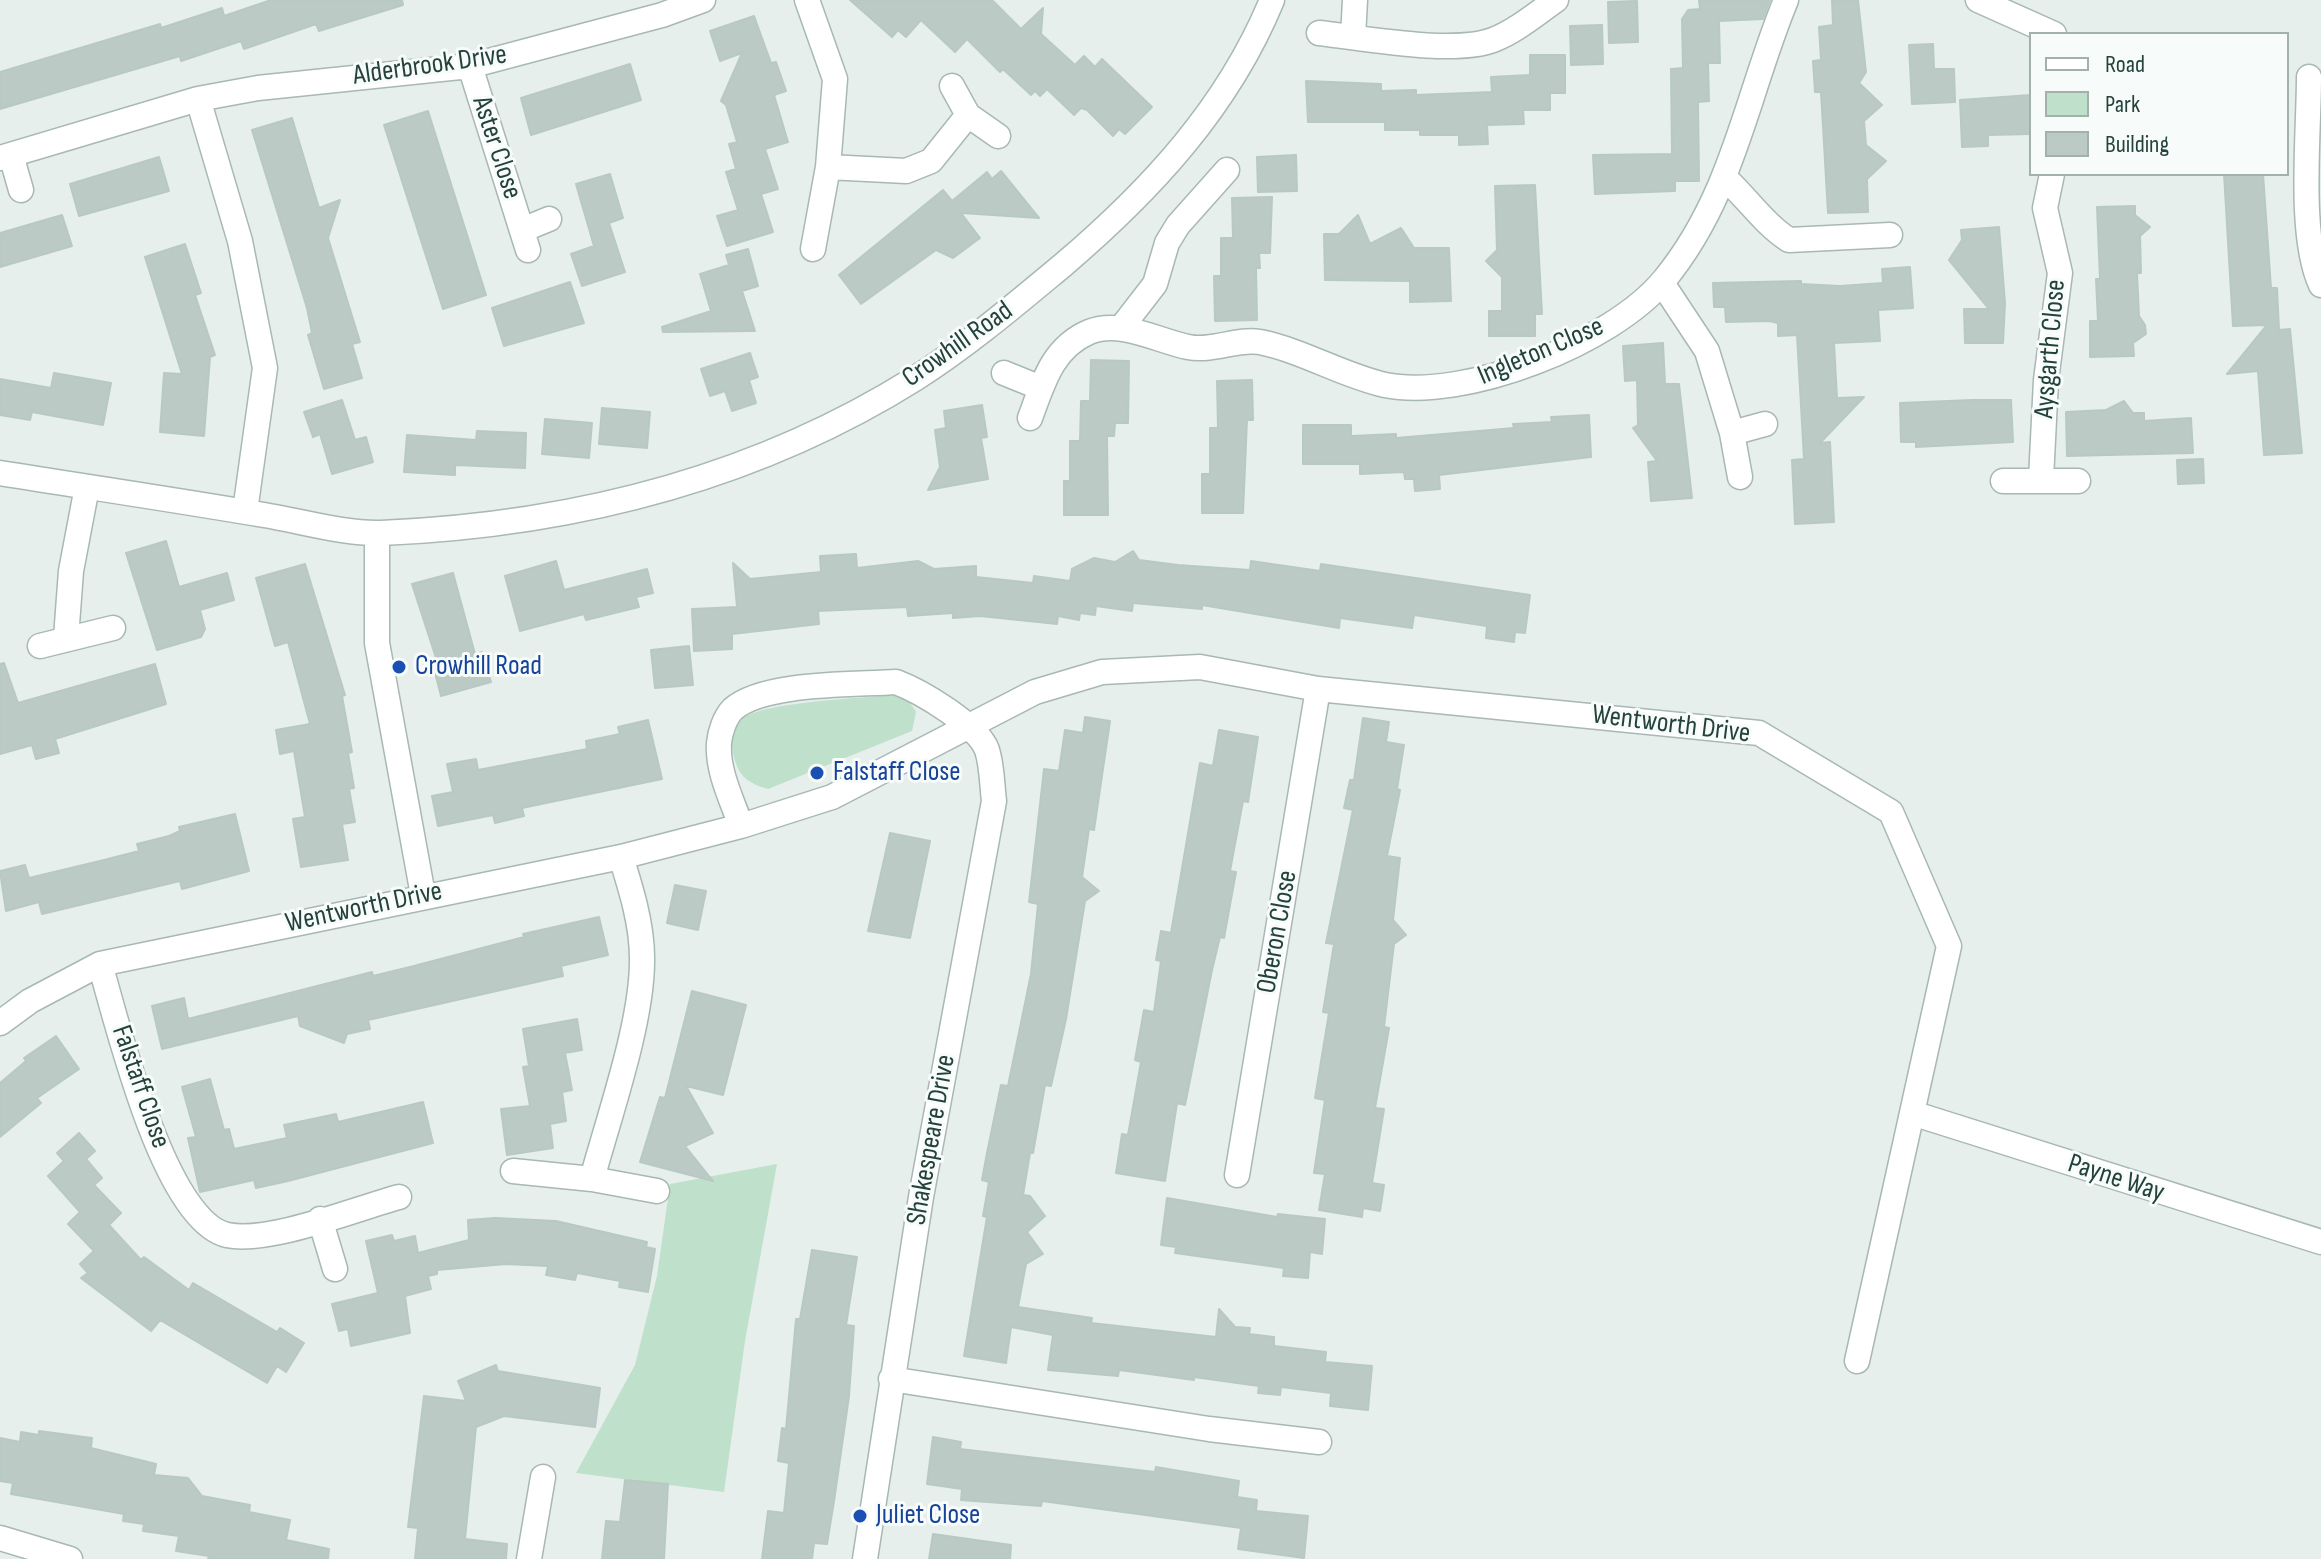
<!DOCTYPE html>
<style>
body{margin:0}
#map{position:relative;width:2321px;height:1559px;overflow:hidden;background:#e6efec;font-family:"Sofia Sans Condensed",sans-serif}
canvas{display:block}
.legend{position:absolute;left:2029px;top:32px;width:260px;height:144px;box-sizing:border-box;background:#f7fbf9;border:2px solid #a3b1ad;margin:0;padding:10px 14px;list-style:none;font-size:24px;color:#24423c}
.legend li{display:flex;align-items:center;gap:16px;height:40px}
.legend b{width:40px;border:2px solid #a3b1ad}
</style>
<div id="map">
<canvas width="2321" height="1559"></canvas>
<ul class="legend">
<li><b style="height:10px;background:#fff"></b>Road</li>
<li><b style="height:22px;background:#bfe0ca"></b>Park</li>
<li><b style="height:22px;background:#bbcac5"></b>Building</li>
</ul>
</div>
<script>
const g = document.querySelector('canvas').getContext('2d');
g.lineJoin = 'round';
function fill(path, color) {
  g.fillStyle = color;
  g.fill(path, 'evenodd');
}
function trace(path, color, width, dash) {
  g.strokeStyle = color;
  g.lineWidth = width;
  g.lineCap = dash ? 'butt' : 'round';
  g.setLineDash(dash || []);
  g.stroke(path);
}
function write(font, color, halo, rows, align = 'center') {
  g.font = font + ' "Sofia Sans Condensed",sans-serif';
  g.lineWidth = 6;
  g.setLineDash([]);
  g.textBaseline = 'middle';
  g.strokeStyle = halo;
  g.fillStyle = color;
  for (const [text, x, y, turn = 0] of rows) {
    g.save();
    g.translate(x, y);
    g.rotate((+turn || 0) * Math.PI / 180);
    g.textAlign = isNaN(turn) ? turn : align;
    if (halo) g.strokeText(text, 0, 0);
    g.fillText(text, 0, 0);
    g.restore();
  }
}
fill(new Path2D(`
 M893,695l16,6 7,11 -4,19 -144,58c-21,-6 -30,-13 -35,-36 -3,-10 0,-26 9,-34 19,-17 121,-21 151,-24z
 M777,1164l-32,177 -21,151 -148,-19 59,-108 22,-89 13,-92z`), '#bfe0ca');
const building = new Path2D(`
 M271,0h131l1,5 -84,26 -3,-7 -72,25 -3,-8 -60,20 -1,-5 -180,53v-37l160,-48 1,4 61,-20 2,8z
 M850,0h142l29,29 22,-21 -2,26 34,31 9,-9 11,11 7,-8 50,48 -27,27 -6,-5 -6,7 -26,-26 -6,-2 -7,7 -27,-26 -7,7 -5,-5 -4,4 -28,-26 -3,3 -33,-33 -12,13 -34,-32 -15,17 -8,-7 -6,7z
 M1699,0h71l-7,19 -44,2 1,42h-12l1,38 -11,1 1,79h-24v10l-80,3 -2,-39 79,-1 -1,-85 12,-1 -1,-49 6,-9 12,-1z
 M1832,0h26l8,72 -7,11 23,22 -18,16 2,24 20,16 -19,18 1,33 -40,1 -7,-121h-6l-2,-31 8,-1 -2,-33 14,-2z
 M1637,1l1,41 -29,1 -1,-41z
 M754,16l17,47 5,-1 10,29 -12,4 14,47 -23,7 13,40 -17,5 12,38 -46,14 -10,-30 21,-6 -12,-38 10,-3 -7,-25 8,-2 -11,-37 -5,-4 21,-48 -22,8 -10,-30z
 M1602,25l1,39 -32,1 -1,-39z
 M1933,44l1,25h20l1,33 -43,2 -3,-59z
 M1530,55h35v38h-15v17h-27l1,14 -37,1 1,19 -29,1v-10h-39v-5h-35v-8h-77l-2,-41 75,3v7l35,-1v5l76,-3 -1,-15 39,-2z
 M630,64l11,36 -110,35 -10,-37z
 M2031,95v39l-43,1v11l-26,1 -2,-47z
 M428,111l58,184 -43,14 -59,-184z
 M292,118l27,90 21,-8 -12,38 32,104 -8,2 10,34 -38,11 -16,-54 4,-2 -5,-25 -55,-178z
 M1296,155l1,36 -39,1 -1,-35z
 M159,157l10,34 -90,25 -9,-32z
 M1001,171l38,47 -78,-5 19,25 -27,20 -17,-8 -75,54 -22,-29 104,-85 9,11 35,-29 5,7z
 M610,174l13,44 -14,5 16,49 -43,14 -11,-32 23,-8 -18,-62z
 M2224,174h39l8,114h6l2,42 11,-1 12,124 -38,2 -6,-84 -31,3 40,-49 -34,1z
 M1535,185l7,129h-7v22h-46v-25h13v-34l-16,-16 11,-11 -2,-64z
 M1272,197l-2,56h-11l1,15h-4l1,52 -42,1 -1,-45h7v-38h12l-1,-40z
 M2135,206v9l15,12 -10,9 1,37h-4l2,43 6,9 1,9 -13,9 1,13 -44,1v-36h8l-2,-42h4l-3,-72z
 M62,215l10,31 -72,21v-34z
 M1358,215l12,29 31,-16 13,20h35l2,53 -41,1v-21l-85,-1 -1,-46h15z
 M1999,227l6,76 -2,40h-38l-1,-34h25l-40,-49 13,-20 -1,-10z
 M185,244l16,49 -6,2 20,60 -5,2 -6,79 -44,-4 4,-59 18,1 -37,-117z
 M748,249l10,37 -16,5 13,40 -92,1 -1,-5 49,-16 -11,-37 29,-9 -3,-10z
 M1910,267l3,41 -35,2 2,31 -46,2 3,55 27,-1 -44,46 10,-1 4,80 -39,2 -3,-64 12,-1 -7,-124 -19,1v-13l-9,-2 -43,1 -1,-15h-11l-1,-24 88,-2v3l39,2 43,-3 -1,-14z
 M570,282l14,41 -80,23 -12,-38z
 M1663,343l2,41h14l13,114 -41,3 -3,-39 9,-1 -24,-33 5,-3 -1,-45 -12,1 -2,-35z
 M750,353l8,24 -9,3 7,23 -24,8 -7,-20 -15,5 -9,-27z
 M1091,360l38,1 -1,62h-13l-1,13h-7l1,79h-44v-34h6v-40h10l1,-40h9z
 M54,373l57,10 -8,42 -71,-13 -2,8 -30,-5v-36l51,9z
 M1252,380l1,40h-6l-4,93h-41v-39h8v-46h8l-1,-47z
 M342,400l13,40 11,-3 7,25 -41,12 -12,-40 -7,3 -9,-25z
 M1972,400h39l2,42 -97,5v-5h-15l-1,-39z
 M2124,401l9,12h11v8l47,-3 2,35 -126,3 -1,-44 40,-2z
 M982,405l5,32 -6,1 7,41 -60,11 12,-23 -5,-37 11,-2 -2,-17z
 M602,408l48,4 -3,36 -48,-4z
 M1589,415l2,42 -152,18 1,14 -25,2 -1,-12h-9l-1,-7 -44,2v-10h-57v-39h48v11l45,-2v4l118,-10 -1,-4 39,-2 -1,-5z
 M545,419l47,4 -3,35 -47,-4z
 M477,431l49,2 -1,35 -70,-3v10l-51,-3 3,-37 69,5z
 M2203,459l1,24 -26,1 -1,-24z
 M166,541l13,46 48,-14 7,27 -34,10 5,19 -4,8 -44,13 -31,-97z
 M1133,551l6,9 39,5 72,5 1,-9 69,10 1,-7 209,31 -5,38 -10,-1 -1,10 -28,-4 1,-12 -73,-11 -2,13 -72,-10 -1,10 -137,-23v4l-69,-6 -1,8 -36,-5 -1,9 -15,-2 -1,7 -21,-4 -1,8 -77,-8 -27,2v-5l-45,3 -1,-9 -89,4 1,13 -87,10v15l-38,2 -2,-42 45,-2 -4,-44 17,16 71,-7 -1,-16 36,-2 1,14 61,-7 16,8 42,-3v11l57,6 1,-7 36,5 2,-12 22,-11 21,4z
 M556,561l8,29 83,-21 6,24 -17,4 3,10 -53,13 -2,-6 -64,17 -15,-55z
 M305,564l40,131 -3,1 10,56 -4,1 6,35 -5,1 6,33 -13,2 6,36 -47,7 -8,-48 12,-2 -11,-66 -14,3 -4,-24 34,-6 -22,-82 -13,4 -19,-68z
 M453,573l22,81 7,-2 9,30 -50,14 -8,-31 5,-1 -26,-80z
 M689,646l4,39 -38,3 -4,-38z
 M4,663l14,40 137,-39 11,40 -111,35 4,14 -23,6 -4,-14 -32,9v-90z
 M1085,717l25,4 -16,109 -5,-1 -7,48 17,14 -14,10 -19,118 -15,67 -6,-1 -12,68h-3l-7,42 7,1 15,20 -18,16 16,22 -17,10 -8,43 74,11 -1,5 125,14 3,-28 16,18 15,1 -1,6 25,3v9l52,6 -1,10 47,4 -4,44 -38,-4 1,-13 -50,-6 -1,8 -22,-2 1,-7 -65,-9v3l-75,-10 -1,6 -70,-6 5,-35 -42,-8 -5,36 -42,-7 23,-139 -4,-1 6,-34 -7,-2 5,-27 14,-68 7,1 23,-112 7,-70 -9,-2 15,-133 15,2 6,-41 18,3z
 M1363,718l26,4 -3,20 18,3 -7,44 3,1 -13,66 13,2 -7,62 13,15 -12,9 -10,83 5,1 -14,80 9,1 -12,74 12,2 -4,26 -17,-3 -1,9 -43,-7 6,-36 -11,-1 11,-73 -10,-2 14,-85 -6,-1 11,-68 -8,-1 27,-133 -9,-2 6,-28h4z
 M648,720l14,59 -140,29 2,8 -29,7 -2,-8 -55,11 -6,-30 21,-4 -6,-28 29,-5 2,11 109,-21 -1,-8 34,-7 -2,-7z
 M1219,730l39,7 -10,65 -5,-1 -13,70 6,1 -12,66 -4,-1 -8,33 -27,135 -8,-2 -12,78 -49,-8 6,-39 6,1 8,-45 5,-28 -6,-2 9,-50 10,2 7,-51 -5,-1 5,-29 10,2 29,-170 13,3z
 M235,814l14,57 -67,18 -2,-8 -138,33 -3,-12 -33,9 -6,-40 25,-6 4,13 75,-18 35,-9 -2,-7 32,-8 11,-5 -1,-4z
 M890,833l40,8 -20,97 -42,-7z
 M675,885l31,6 -8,39 -31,-7z
 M599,917l9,38 -47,11 2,10 -195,44 2,9 -23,5 -3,9 -44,-17 -2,-10 -136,33 -10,-43 32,-8 4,21 184,-47 1,4 41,-10 110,-29 -1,-3z
 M692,991l54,14 -23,90 -37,-9 27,47 -28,13 28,35 -73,-19 20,-65 5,1z
 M577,1019l5,31 -17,3 7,37 -10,2 4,29 -16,3 3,24 -46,7 -6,-46 29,-3 -7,-39 6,-1 -6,-37z
 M56,1036l23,33 -42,29 4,5 -41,34v-54l26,-22 -2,-3z
 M210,1079l14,51 5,-1 5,20 53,-11 -3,-13 52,-11 2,8 85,-20 10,41 -145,38 -32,7 -2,-8 -54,12 -12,-54 8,-1 -14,-50z
 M79,1133l16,18 -9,8 16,19 -8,7 27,28 -12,12 32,35 3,-3 45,33 4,-7 84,49 3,-4 24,15 -18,29 -9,-6 -10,17 -107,-63 -9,11 -70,-53 7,-5 -8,-9 14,-13 -26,-27 12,-12 -32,-36 16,-15 -7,-8z
 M1167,1198l110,19 1,-3 47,5 -3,35 -12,-2 -2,26 -25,-2 1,-8 -109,-15 1,-6 -15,-2z
 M495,1218l61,3 91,21 -1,5 9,2 -7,43 -29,-5 1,-6 -43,-8 -2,7 -29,-5 2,-9 -42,-2 -69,6v4l-9,2 3,13 -26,7 5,37 -59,13 -3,-17 -9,2 -7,-27 46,-11 -12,-52 26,-6 2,6 21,-5 3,17 51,-13 -1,-20z
 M812,1250l45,7 -11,68 8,1 -5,70 -15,105 -7,43 -13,-1 -2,16h-50l6,-48 16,2 5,-50 -11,-2 4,-33 4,1 10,-110h4z
 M496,1365l2,6 102,17 -5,39 -91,-11 -28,11 -11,112 42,5 -1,15h-91l3,-31 -10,-1 16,-131 42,5 -8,-20z
 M39,1431l53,7 -1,10 65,16 -2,11 34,3 14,18 48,9 -1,7 41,8 -4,20 43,9 -1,10h-120l1,-3 -33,-5 3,-15 -36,-5 1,-7 -21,-3 1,-7 -113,-20 2,-11 -13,-2v-43l20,4 1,-10 18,3z
 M933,1437l28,5 -1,7 195,23 1,-5 83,14 -2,16 20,3 -1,11 52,5 -4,42 -66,-9 3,-21 -199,-27 -1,5 -80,-6 1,-11 -35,-5z
 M625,1480l43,4 -4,75h-62l4,-38 14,1z
 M933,1534l78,11 -1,14h-81z`);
fill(building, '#bbcac5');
trace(building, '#b8c9c3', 2);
const minor = new Path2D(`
 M807,0l28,79 -7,88 -15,82
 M1978,0l76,34
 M1319,33c45,5 134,22 174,7 23,-9 43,-26 63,-40
 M1353,37l2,-37
 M470,66l58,184
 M2309,77c0,56 -11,159 12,208
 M952,86l16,29 30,21
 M198,99l42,142 25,127 -20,143
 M11,155l10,35
 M0,158l198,-59 60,-11 212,-22 192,-51 41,-15
 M828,167l78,4 25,-10 37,-46
 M1724,177c22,20 41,48 65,63l101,-5
 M522,230l27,-11
 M1662,283l45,68 25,82 8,44
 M1121,328l34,-44 12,-41 11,-18 49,-55
 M1004,373l37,15
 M1030,418c13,-35 22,-70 59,-86 31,-13 69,9 99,15 24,5 49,-9 72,-5 44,9 81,33 125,43 80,16 227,-42 279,-105 69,-84 82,-183 122,-280
 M1732,433l33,-9
 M0,473c88,14 176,27 264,42 37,6 80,19 117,18 189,-8 374,-54 535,-155 52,-33 100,-74 147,-113 88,-75 165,-158 209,-265
 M2041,479l5,-99 14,-107 -15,-65 7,-34
 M2003,481h75
 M377,533v110l46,252
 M66,638l5,-67 16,-84
 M40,646l73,-18
 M741,826c-9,-26 -24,-55 -22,-83 1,-11 6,-26 14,-34 31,-27 121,-24 163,-27 24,9 82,43 91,68 5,15 5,35 7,51l-73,396 -56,362
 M100,964c17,58 64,257 127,271 42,9 128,-26 172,-38
 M0,1023l30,-22 70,-37 521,-107 120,-31 91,-29 203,-105 67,-20 98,-5 118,22 441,44 132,79 58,134 -92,415
 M1912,1113l409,129
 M513,1171l79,8 65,12
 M1237,1175l81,-486
 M592,1179c17,-63 51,-158 50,-221 0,-34 -11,-69 -21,-101
 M320,1219l15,50
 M891,1379l318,50 110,13
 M0,1538l70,21
 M529,1559l14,-82`);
trace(minor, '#a8b8b4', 27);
trace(minor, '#fff', 24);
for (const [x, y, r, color] of [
 [399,667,8,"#1a4fb4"],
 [817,773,8,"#1a4fb4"],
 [860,1516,8,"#1a4fb4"]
]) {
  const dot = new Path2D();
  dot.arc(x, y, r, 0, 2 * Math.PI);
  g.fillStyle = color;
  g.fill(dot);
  trace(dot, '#f7fbf9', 3);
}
write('28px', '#24423c', '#f7fbf9', [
 ["Alderbrook Drive",430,66,-8],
 ["Aster Close",496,148,72],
 ["Crowhill Road",958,345,-35],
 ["Aysgarth Close",2051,349,-85],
 ["Ingleton Close",1541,352,-23],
 ["Wentworth Drive",1671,725,7],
 ["Wentworth Drive",364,908,-12],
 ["Oberon Close",1278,932,-80],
 ["Falstaff Close",140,1087,71],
 ["Shakespeare Drive",932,1140,-80],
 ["Payne Way",2116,1179,18]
]);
write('28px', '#164399', '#f7fbf9', [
 ["Crowhill Road",415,667],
 ["Falstaff Close",833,773],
 ["Juliet Close",876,1516]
], 'left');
</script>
